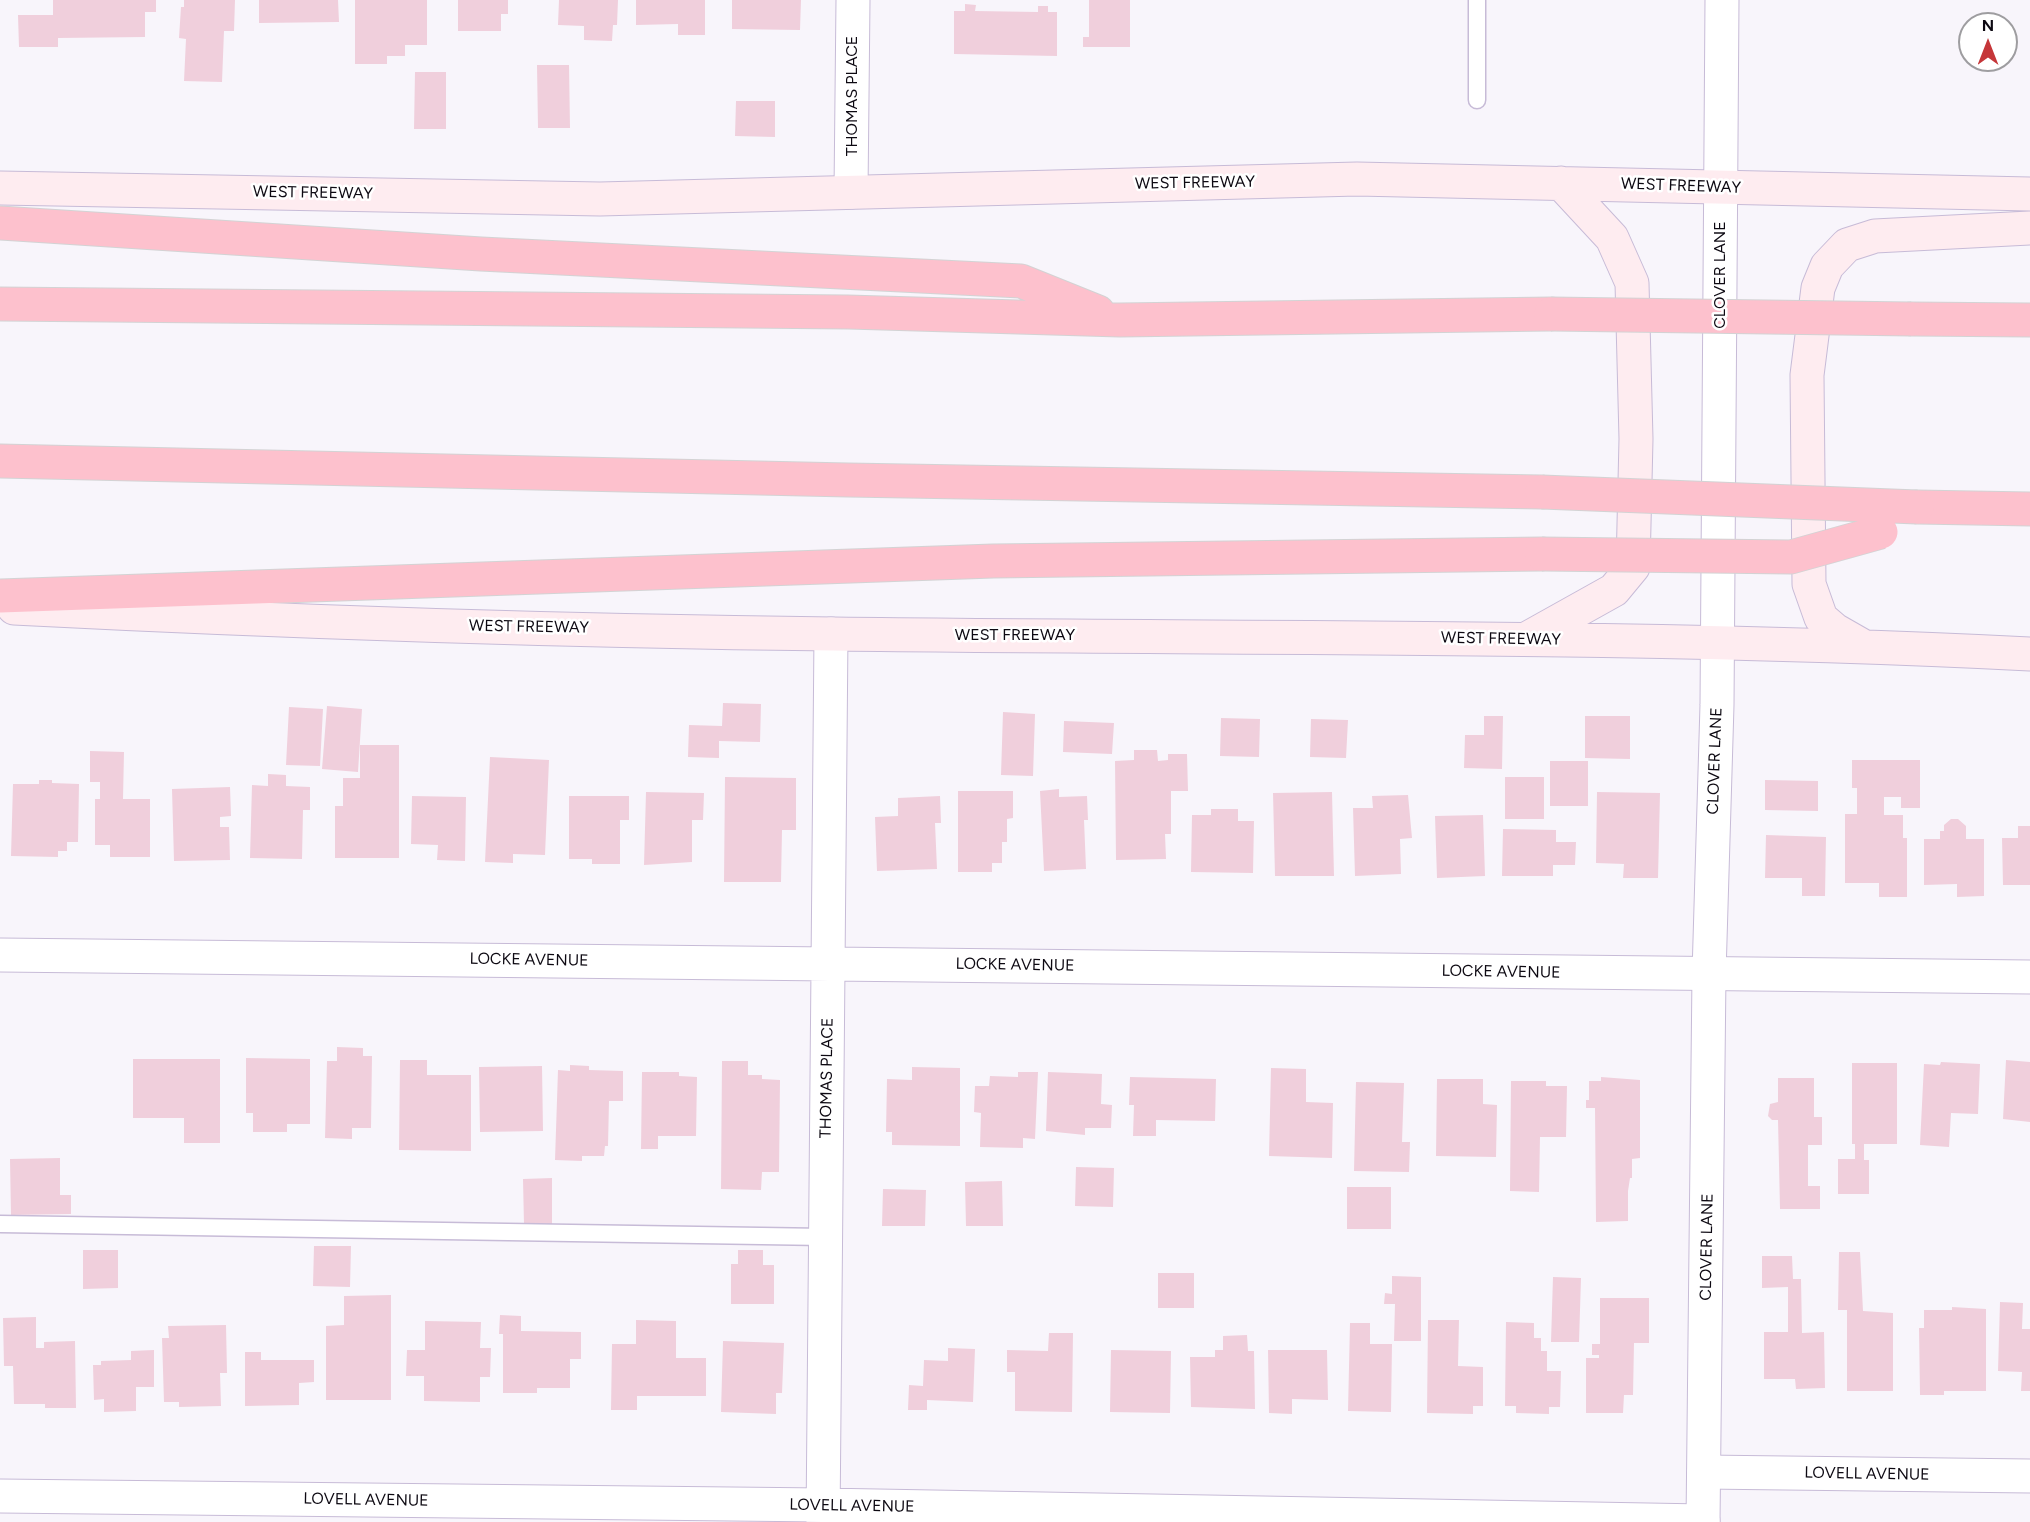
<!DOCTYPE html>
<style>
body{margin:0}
#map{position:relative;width:2030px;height:1522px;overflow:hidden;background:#f8f5fb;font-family:Figtree,sans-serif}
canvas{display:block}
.north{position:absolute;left:1958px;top:12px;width:60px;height:60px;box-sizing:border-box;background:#fff;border:2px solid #9e9da0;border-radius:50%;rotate:0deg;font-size:16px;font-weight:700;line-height:24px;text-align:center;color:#0d0912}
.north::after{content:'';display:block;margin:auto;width:21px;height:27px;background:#c53639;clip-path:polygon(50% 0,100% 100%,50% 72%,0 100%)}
</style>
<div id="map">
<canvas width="2030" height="1522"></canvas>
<div class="north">N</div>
</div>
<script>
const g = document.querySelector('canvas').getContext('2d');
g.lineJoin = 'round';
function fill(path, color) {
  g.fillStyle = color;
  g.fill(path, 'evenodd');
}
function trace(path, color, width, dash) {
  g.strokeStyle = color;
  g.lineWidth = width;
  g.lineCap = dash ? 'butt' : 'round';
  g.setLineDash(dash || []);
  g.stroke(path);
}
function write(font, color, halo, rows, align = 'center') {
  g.font = font + ' Figtree,sans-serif';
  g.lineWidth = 5;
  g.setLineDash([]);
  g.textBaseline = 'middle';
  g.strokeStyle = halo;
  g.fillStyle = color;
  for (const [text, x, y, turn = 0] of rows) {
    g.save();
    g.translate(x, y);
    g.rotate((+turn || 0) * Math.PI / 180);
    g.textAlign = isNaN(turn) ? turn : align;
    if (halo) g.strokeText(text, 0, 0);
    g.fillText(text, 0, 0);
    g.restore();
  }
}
fill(new Path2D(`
 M53,0h103v12h-11v25l-87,1v9h-39l-1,-32h35z
 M184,0h51l-1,31h-10l-2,51 -38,-1 2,-42 -7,-1 2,-31h3z
 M259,0h79l1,22 -80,1z
 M355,0h72v45h-22v11h-18v8h-32z
 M458,0h50v14h-7v17h-43z
 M559,0h59l-1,25h-4l-1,16 -28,-1v-14l-26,-1z
 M636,0h69v35h-27v-11l-42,1z
 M732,0h69l-1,30 -68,-1z
 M1089,0h41v47h-47v-10h6z
 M965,4l11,1 -1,6 63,1v-6h10v6h9v44l-103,-2v-43h11z
 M537,65h32l1,63h-32z
 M415,72h31v57h-32z
 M736,101h39v36l-40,-1z
 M723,703l38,1 -1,38 -41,-1v17l-31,-1 1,-32 33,1z
 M327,706l35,3 -4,63 -36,-3z
 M289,707l34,2 -3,57 -34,-1z
 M1003,712l32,2 -2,62 -32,-1z
 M1484,716h19l-1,53 -38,-1 1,-33h19z
 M1585,716h45v43l-45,-1z
 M1221,718l39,1 -1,38 -39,-1z
 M1311,719l37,1 -2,38 -36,-1z
 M1064,721l50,2 -2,31 -49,-2z
 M360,745h39v113h-64v-52h8v-28h17z
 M1134,750h23l1,11 10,-1v-6h19l1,37h-17v43h-6l1,25 -50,1 -1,-99 19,-1z
 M90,751l34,1 -1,47h27v58h-40v-12h-15v-46h5v-17h-10z
 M490,757l59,3 -4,95 -32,-1v9l-28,-1z
 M1852,760h68v48h-19v-11h-17v18h19v23h4v59h-28v-14h-34v-69h12v-26h-5z
 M1550,761h38v45h-38z
 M268,774l18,1v11l24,1v23h-7l-1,49 -52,-1 2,-73 16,1z
 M725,777l71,1v52h-14l-1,52h-57z
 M1505,777h39v42h-39z
 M39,780h13v3l27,1 -1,58h-11v9h-9v6l-47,-1 2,-72h26z
 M1765,780l53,1v30l-53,-1z
 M230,787l1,29 -11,1v10h9l1,33 -56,1 -2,-72z
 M1059,789v8l28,-1 1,24h-4l2,49 -42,2 -4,-80z
 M958,791h55v27l-6,1v23h-5v21h-10v9h-34z
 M646,792l58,1 -1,27h-11v42l-48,3z
 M1332,792l2,84h-59l-2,-83z
 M1597,792l63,1 -2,85h-35l1,-14 -28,-1z
 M1408,795l4,43 -12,1 1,35 -46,2 -2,-68h20l-1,-12z
 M412,796l54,1 -1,64 -28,-1 1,-15 -27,-1z
 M569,796h60v24h-9v44h-28v-5h-23z
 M940,796l1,27h-6l2,46 -60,2 -2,-54 23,-1v-18z
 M1211,809h27v12h16l-1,52 -62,-1 1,-57h19z
 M1483,815l2,61 -48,2 -2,-62z
 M1951,819h7l8,7v13h18v57l-27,1v-13l-33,1v-46h16v-8h4v-6z
 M2018,826h12v59h-27l-1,-47h16z
 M1503,829l53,1v12h20l-1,23h-22v11h-51z
 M1766,835l60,2 -1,59h-23v-18h-37z
 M337,1047l26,1v8h9l-1,72h-19v11l-27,-1 2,-77h10z
 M246,1058l64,1v65h-23v8h-34v-19h-7z
 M133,1059h87v84h-36v-25h-51z
 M400,1060h27v15h44v76l-72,-1z
 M2006,1060l24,2v60l-27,-3z
 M722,1061h26v14h14v4l18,1 -1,92h-17l-1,18 -40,-1z
 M1941,1062l39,2 -2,50 -27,-1 -2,34 -29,-2 4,-81 16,1z
 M1852,1063h45v81h-33v16h5v34h-31v-35h17v-15h-3z
 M570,1065l19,1v4l34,1v30h-14l-1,45h-3l-1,10h-22v5l-27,-1 3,-90 12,1z
 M542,1066l1,65 -63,1 -1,-65z
 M912,1067l48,1v78l-68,-1v-13h-6l1,-53 25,1z
 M1271,1068l35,1v33l27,1 -1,55 -63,-2z
 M642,1072h37v4l18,1 -1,59h-38v13h-17z
 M1018,1072h20l-3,67 -12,-1v10l-43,-1 1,-34 -7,-1 1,-26h14l1,-10 28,1z
 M1048,1072l54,2 -1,30 11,1 -1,23h-26v7l-39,-4z
 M1130,1077l86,2 -1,42 -59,-1v16h-23l1,-31h-5z
 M1601,1077l39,3v78l-8,1v19h-2l-2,13v30l-32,1 -1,-114h-9v-8h3v-19h12z
 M1778,1078h36v39h8v28h-14v41h12v23h-40l-2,-89h-6l-4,-4 2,-12 8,-2z
 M1437,1079h46v25l14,1 -1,52 -60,-1z
 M1511,1081h35v5h21l-1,51h-26l-1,55 -29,-1z
 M1356,1082l48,1 -2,59h8l-1,30 -55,-1z
 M60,1158v37h11v19l-60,1 -1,-56z
 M1076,1167l38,1 -1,39 -38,-1z
 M552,1178v46l-28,1 -1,-46z
 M1002,1181l1,45h-37l-1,-44z
 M1347,1187h44v42h-44z
 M883,1189l43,1 -1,36h-43z
 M314,1246h37l-1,41 -37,-1z
 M83,1250h35v38l-35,1z
 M738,1250h25v15h11v39h-43v-40h7z
 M1839,1252h21l3,59 30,2v78h-46v-81h-9z
 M1762,1256h30l1,23h8l1,54 22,-1 1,56 -29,1 -1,-10h-31v-47h24v-45l-26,1z
 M1158,1273h36v35h-36z
 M1392,1276l29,1v64h-27l1,-37h-11l1,-11 7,1z
 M1553,1277l28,1 -2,64h-28z
 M391,1295v105h-65v-74l18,-1v-29z
 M1600,1298h49v45h-15l-1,52h-9l-1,18h-37v-55h13v-3h-7v-11h8z
 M2000,1302l23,1 -1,26h8v62h-9l1,-19 -24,-1z
 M1952,1307l34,2v82h-42v4h-24l-1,-67h5v-18h28z
 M500,1315l21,1v15l60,1v27h-11v29h-33v5h-34v-59h-4z
 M36,1317v31h8v-6l31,-1 1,67h-31v-4h-31l-1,-38h-9l-1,-48z
 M636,1320l40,1v37h30v38h-69v14h-26l1,-66h24z
 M1428,1320h31l-1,46 25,1v39h-10v8l-46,-1z
 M425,1321l56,1 -1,26h11l-1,29h-10v25l-56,-1v-25h-18l1,-26h18z
 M1506,1322l28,1v15h7v13h6v20h14l-1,36h-11v7l-33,-1v-7h-11z
 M1350,1323h20v21h22l-1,68 -43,-1z
 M226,1325l1,48h-7l1,33 -42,1v-5h-15l-2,-64h7l-1,-12z
 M1049,1333h24l-1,79 -57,-1v-39h-8v-22l41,1z
 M1247,1335l1,16h6l1,58 -64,-2 -1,-50h25v-7h8v-14z
 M723,1341l61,2 -2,50h-6v21l-55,-2z
 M948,1348l27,1 -2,53 -46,-2v10h-19l1,-25 14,1 1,-26 24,1z
 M154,1350v37h-18v24l-32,1v-13l-10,1 -1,-35h8v-4l30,-1v-9z
 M1111,1350l60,1 -1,62 -60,-1z
 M1268,1350h59l1,50 -36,-1v15l-23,-1z
 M245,1352h16v8h53v22l-15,1v22l-54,1z`), '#f0cfdc');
const service = new Path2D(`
 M1477,0v100
 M0,1224l825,13`);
const minor = new Path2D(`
 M851,192l2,-192
 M0,955l2030,22
 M1704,1472l326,4
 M0,1496l823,9 880,16
 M823,1522l8,-888`);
const tertiary = new Path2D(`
 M1703,1522l6,-548 8,-269 5,-705`);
const secondary = new Path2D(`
 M0,188l600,11 757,-20 673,15
 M14,608c273,14 547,23 820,26 399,5 798,0 1196,20
 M1528,638l86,-48 19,-23 3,-128 -4,-156 -20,-45 -51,-55
 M1863,646l-28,-16 -14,-12 -12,-34 -2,-209 11,-87 9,-22 20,-21 28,-9 155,-8`);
const motorway = new Path2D(`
 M0,223l481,31 540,27 77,31
 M0,304l848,8 272,8 431,-6
 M1911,319l119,1
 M0,461l848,19 694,12
 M1917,507l113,2
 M0,596l993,-35 549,-7`);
trace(service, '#c7bbd7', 19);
trace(minor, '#c7bbd7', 35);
trace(tertiary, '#c7bbd7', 35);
trace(secondary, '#c7bbd7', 35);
trace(motorway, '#d3d3d4', 35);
trace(service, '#fff', 16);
trace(minor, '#fff', 33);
trace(tertiary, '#fff', 33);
trace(secondary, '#feecf0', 33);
trace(motorway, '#fdc1cd', 33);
const motorwayBridge = new Path2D(`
 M1551,314l360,5
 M1542,492l375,15
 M1542,554l249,3 90,-25`);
trace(motorwayBridge, '#d3d3d4', 35, []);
trace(motorwayBridge, '#fdc1cd', 33);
write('16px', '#0d0912', '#fff', [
 ["THOMAS PLACE",852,96,-90],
 ["WEST FREEWAY",1195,183,-1],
 ["WEST FREEWAY",1681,186,2],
 ["WEST FREEWAY",313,193,1],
 ["CLOVER LANE",1720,275,-90],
 ["WEST FREEWAY",529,627,1],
 ["WEST FREEWAY",1015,635],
 ["WEST FREEWAY",1501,639,1],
 ["CLOVER LANE",1715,761,-88],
 ["LOCKE AVENUE",529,960,1],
 ["LOCKE AVENUE",1015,965,1],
 ["LOCKE AVENUE",1501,972,1],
 ["THOMAS PLACE",827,1078,-89],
 ["CLOVER LANE",1707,1247,-89],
 ["LOVELL AVENUE",1867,1474,1],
 ["LOVELL AVENUE",366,1500,1],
 ["LOVELL AVENUE",852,1506,1]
]);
</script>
